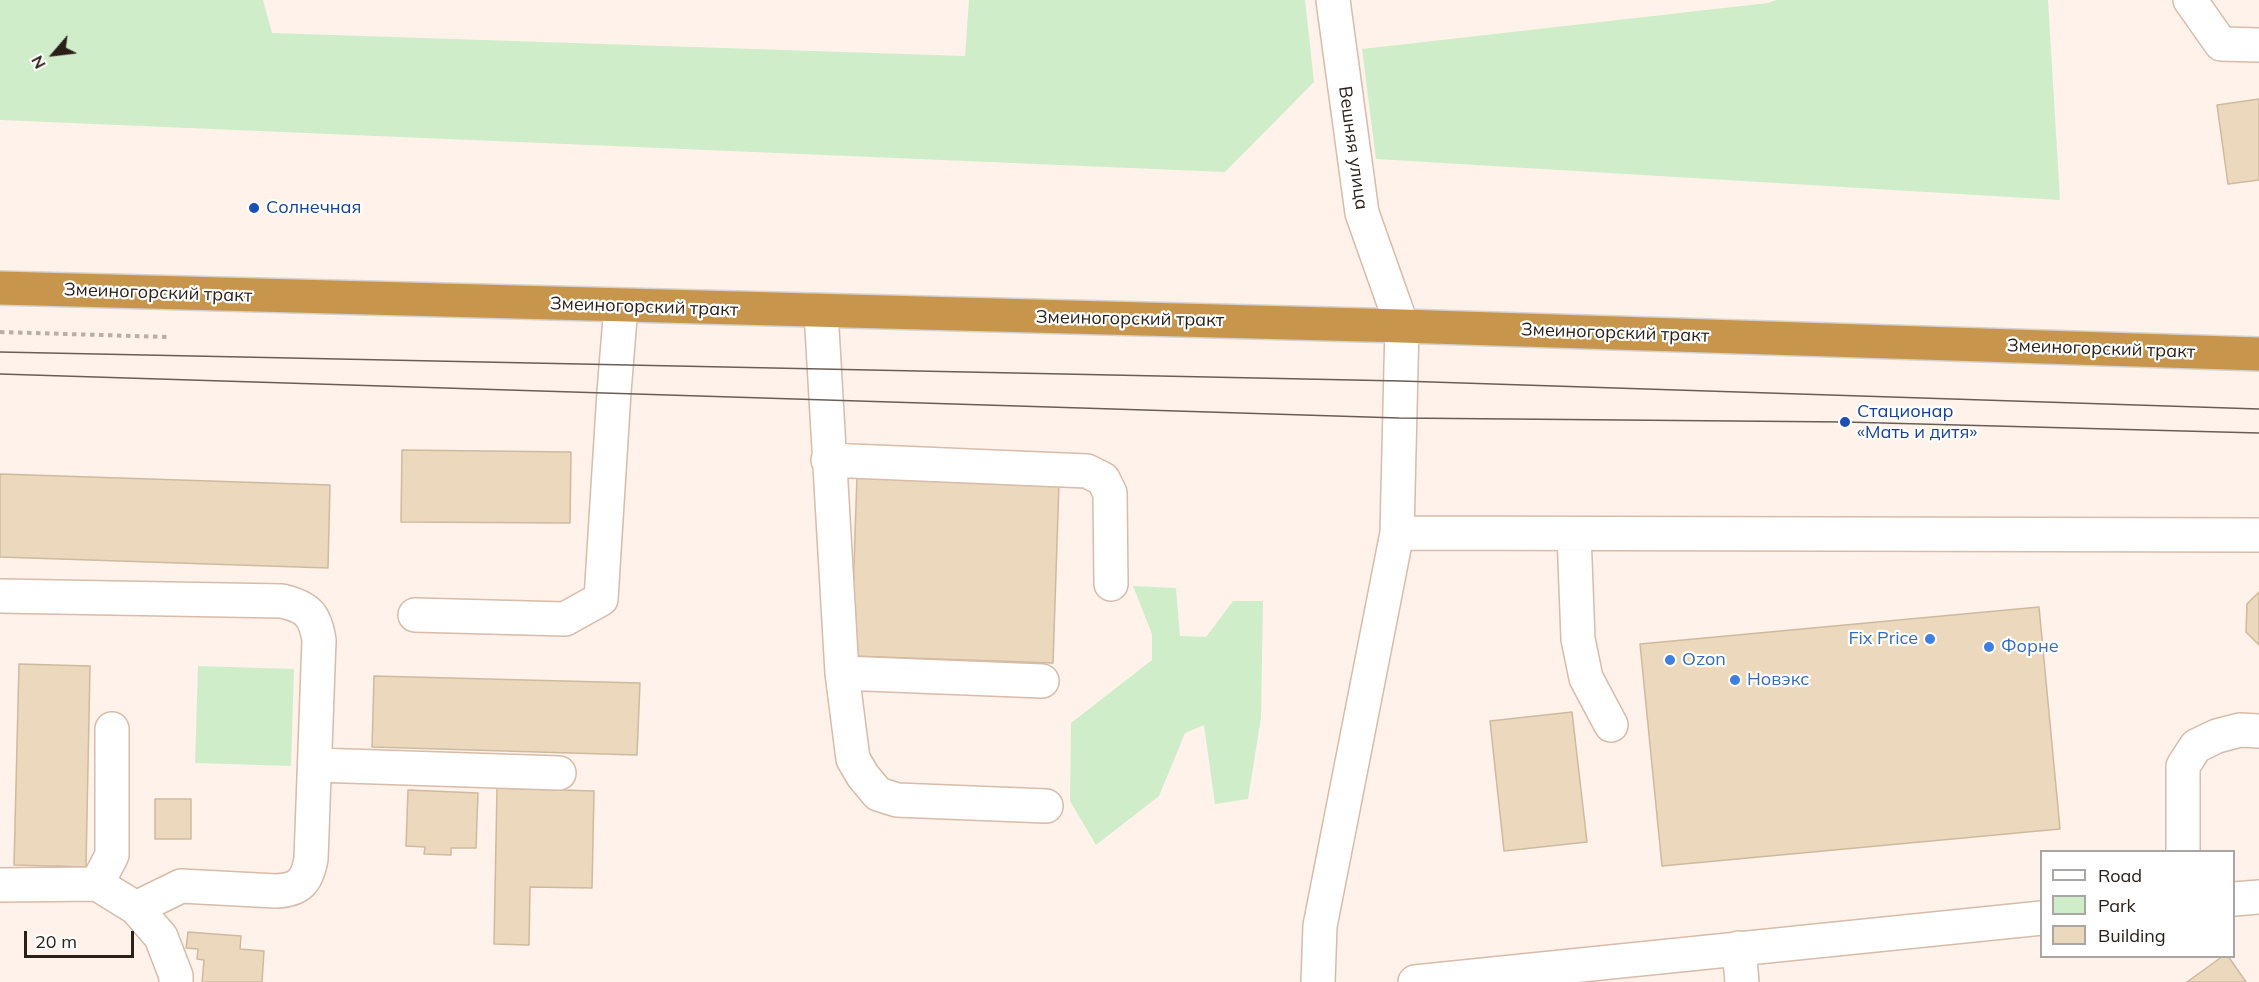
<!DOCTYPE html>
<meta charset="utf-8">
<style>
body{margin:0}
#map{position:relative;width:2259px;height:982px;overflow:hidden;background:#fff2eb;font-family:Mulish,sans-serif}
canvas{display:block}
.legend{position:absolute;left:2040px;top:850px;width:195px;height:108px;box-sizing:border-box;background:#fff;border:2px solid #aaa6a3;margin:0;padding:8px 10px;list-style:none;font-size:18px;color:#2b2019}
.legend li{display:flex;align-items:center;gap:12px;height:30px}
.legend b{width:30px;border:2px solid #aaa6a3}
.north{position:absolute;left:24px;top:24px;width:60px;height:60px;-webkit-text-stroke:4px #fff;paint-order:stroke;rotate:242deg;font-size:16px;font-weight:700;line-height:24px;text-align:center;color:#2b2019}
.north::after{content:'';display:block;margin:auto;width:21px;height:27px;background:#2b2019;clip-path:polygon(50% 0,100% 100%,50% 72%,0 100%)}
.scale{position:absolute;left:24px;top:931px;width:110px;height:27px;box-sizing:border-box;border:3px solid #2b2019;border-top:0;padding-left:8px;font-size:18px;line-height:21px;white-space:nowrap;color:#2b2019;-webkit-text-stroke:4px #fff;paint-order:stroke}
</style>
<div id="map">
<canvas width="2259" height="982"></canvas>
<ul class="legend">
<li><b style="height:8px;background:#fff"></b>Road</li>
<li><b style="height:16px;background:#cfedc9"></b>Park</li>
<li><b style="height:16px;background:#ecd8bc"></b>Building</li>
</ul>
<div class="north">N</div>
<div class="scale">20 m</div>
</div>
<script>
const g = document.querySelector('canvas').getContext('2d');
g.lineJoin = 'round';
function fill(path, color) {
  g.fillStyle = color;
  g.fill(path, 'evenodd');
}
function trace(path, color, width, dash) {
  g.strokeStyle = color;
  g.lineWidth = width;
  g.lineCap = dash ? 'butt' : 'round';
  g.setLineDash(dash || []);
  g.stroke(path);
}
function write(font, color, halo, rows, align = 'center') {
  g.font = font + ' Mulish,sans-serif';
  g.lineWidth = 4.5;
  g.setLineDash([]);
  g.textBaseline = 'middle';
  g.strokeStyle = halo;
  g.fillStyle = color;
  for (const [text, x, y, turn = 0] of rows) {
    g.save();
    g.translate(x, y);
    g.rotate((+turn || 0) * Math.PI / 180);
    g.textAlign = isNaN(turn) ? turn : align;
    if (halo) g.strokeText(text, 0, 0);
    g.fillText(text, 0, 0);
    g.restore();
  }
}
fill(new Path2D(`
 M0,0h263l9,33 693,23 4,-56h336l9,82 -89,90 -1225,-52z
 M1776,0h272l12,200 -684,-41 -14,-110 406,-46z
 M1133,586l43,2 4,48 26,1 27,-36h30l-2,117 -13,81 -33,5 -11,-79 -19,8 -26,63 -63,49 -26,-44 1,-78 81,-63v-26z
 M198,666l96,3 -3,97 -96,-3z`), '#cfedc9');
const building = new Path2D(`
 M2259,99v81l-31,4 -11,-79z
 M402,450l169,2 -1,71 -169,-1z
 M0,474l330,11 -2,83 -328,-11z
 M857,475l202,8 -6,180 -202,-7z
 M2259,592v53l-13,-13 1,-28z
 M2039,607l21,222 -398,37 -22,-222z
 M19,664l71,2 -4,201 -72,-2z
 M374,676l266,7 -3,72 -265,-8z
 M1572,712l15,130 -83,9 -14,-130z
 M497,788l97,3 -2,97 -62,-1 -1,58 -35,-1z
 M408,790l70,3 -2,55h-25v7l-27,-1 1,-7 -19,-1z
 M155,799h36v40h-36z
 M188,932l53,4 -1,13 24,2 -2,31h-60l2,-22 -7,-1 1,-10 -12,-1z
 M2223,956h5l18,26h-59z`);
fill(building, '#ecd8bc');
trace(building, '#ceba9f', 1.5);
const minor = new Path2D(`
 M2190,0l31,44 38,1
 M821,311l21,362 11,86 10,17 15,18 19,6 149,6
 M828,460l259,11 16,8 7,14 1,91
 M1397,533l862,2
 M1574,534l4,105 8,39 25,47
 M0,596l282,5c26,6 33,14 37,39l-8,219c-4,23 -12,31 -35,32l-95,-5 -45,22
 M415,615l150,4 36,-20 13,-207 7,-86
 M842,673l200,8
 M316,765l243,8
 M2183,852v-86l13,-20 21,-10 23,-6 19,1
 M97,884l15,-29v-126
 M0,885l97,-1 39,24 25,29 15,39v6
 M2234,899l25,-2
 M1739,948l3,34
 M1318,982l2,-56 77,-393 5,-207 -40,-113 -29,-213
 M1415,982l627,-64`);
const highway = new Path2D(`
 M0,288l1402,38 857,28`);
trace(minor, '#d8bba8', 36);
trace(highway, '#d5d2d1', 36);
trace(new Path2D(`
 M0,332l167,5`), '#baaea7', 4, [4.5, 4.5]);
trace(minor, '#fff', 33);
trace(highway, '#c7964c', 33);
trace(new Path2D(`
 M0,352l1401,29 858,28
 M0,374l1399,44 446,4 414,11`), '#695e57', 1.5);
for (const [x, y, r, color] of [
 [254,208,6,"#1a4fb4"],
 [1845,422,6,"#1a4fb4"],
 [1930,639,6,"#3f7fe0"],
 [1989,647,6,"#3f7fe0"],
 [1670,660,6,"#3f7fe0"],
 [1735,680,6,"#3f7fe0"]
]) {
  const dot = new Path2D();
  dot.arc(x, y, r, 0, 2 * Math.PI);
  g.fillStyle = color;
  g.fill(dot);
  trace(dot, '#fff', 2);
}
write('18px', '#2b2019', '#fff', [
 ["Вешняя улица",1353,148,82],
 ["Змеиногорский тракт",158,293,2],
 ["Змеиногорский тракт",644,307,2],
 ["Змеиногорский тракт",1130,319,1],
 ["Змеиногорский тракт",1615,333,2],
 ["Змеиногорский тракт",2101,349,2]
]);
write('18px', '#164399', '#fff', [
 ["Солнечная",266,208],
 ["Стационар",1857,412],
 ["«Мать и дитя»",1857,433]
], 'left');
write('18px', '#366cbe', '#fff', [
 ["Fix Price",1918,639,"right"],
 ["Форне",2001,647],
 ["Ozon",1682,660],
 ["Новэкс",1747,680]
], 'left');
</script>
